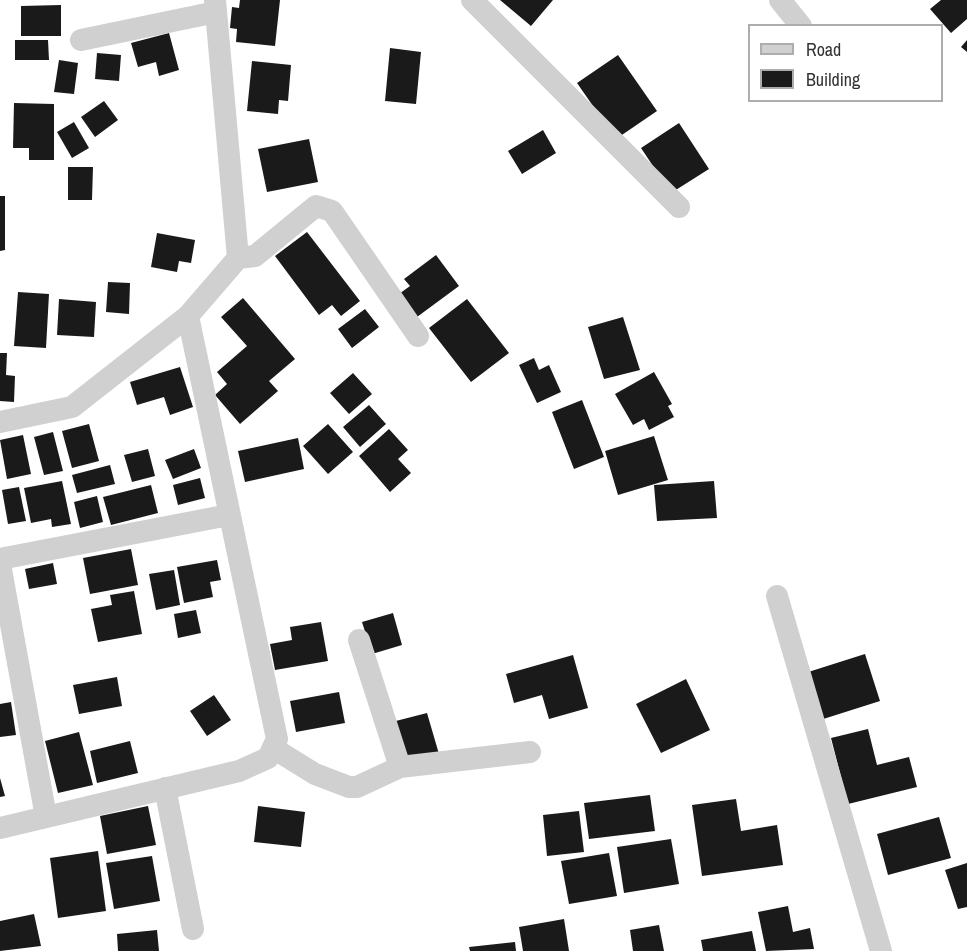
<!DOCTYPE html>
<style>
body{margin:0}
#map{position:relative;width:967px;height:951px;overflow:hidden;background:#fff;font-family:"Archivo Narrow",sans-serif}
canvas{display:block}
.legend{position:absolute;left:748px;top:24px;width:195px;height:78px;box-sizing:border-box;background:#fff;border:2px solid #adadad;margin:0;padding:8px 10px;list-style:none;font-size:18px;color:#333}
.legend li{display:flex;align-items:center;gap:12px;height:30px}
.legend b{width:30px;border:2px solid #adadad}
</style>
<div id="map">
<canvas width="967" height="951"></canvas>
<ul class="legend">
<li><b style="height:8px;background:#d0d0d0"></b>Road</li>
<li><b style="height:16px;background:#1a1a1a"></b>Building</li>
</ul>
</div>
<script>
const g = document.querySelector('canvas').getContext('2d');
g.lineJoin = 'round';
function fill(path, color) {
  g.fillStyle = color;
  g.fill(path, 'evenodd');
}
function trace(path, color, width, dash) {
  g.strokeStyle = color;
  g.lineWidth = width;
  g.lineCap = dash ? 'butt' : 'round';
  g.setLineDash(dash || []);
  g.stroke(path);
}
fill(new Path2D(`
 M240,0h40l-5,46 -39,-4 1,-13 -7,-1 2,-21 7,1z
 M500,0h53l-22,26z
 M941,0h26v19l-16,14 -21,-24z
 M61,5v31h-40v-30z
 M169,33l10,37 -20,6 -3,-14 -18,5 -7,-24z
 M15,40h33l1,20h-34z
 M967,40v12l-6,-5z
 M390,48l31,4 -5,52 -31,-3z
 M97,53l24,2 -2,26 -24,-2z
 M618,55l39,56 -41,28 -39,-56z
 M59,60l19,3 -4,31 -20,-2z
 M252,61l39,4 -3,36 -9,-1 -1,14 -31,-3z
 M104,101l14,19 -23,17 -14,-20z
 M14,103l40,1v56h-25v-12h-16z
 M74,122l15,26 -17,10 -15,-26z
 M679,123l30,46 -38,24 -30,-45z
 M543,130l13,23 -34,21 -14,-23z
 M309,139l9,43 -51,10 -9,-43z
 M68,167h25l-1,33h-24z
 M0,196h5v54l-5,1z
 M307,232l53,69 -19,15 -9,-11 -13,10 -44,-59z
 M157,233l38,7 -4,23 -12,-2 -2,11 -26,-5z
 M436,255l23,31 -42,31 -18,-23 11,-8 -6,-7z
 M108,282l22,1 -1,31 -23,-2z
 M18,292l31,2 -3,54 -32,-2z
 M243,298l52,61 -26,22 9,10 -38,33 -25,-29 12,-11 -10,-12 30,-26 -26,-29z
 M59,299l37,3 -2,35 -37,-2z
 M467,299l42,54 -38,29 -42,-54z
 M365,309l14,18 -27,21 -14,-19z
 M623,317l17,53 -36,9 -16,-52z
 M0,353h7l-1,22 9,1 -1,26 -14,-1z
 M534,358l5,12 10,-5 12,27 -24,11 -18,-38z
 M180,367l13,40 -23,8 -6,-18 -27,8 -7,-23z
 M654,372l18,32 -4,2 6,11 -25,13 -5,-11 -11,6 -18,-31z
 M353,373l19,21 -23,20 -19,-21z
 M582,400l22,57 -30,12 -22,-57z
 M369,405l17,19 -26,23 -17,-20z
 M89,424l10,37 -27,7 -10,-37z
 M328,424l25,28 -25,22 -25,-28z
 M389,429l19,21 -10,9 13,14 -21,19 -31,-36z
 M53,432l10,39 -19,4 -10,-38z
 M23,435l8,39 -24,5 -7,-39z
 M654,436l14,44 -50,15 -13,-44z
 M298,438l6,31 -59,13 -7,-31z
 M148,449l7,27 -23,6 -8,-27z
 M194,449l7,19 -28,11 -8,-19z
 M110,465l5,19 -38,9 -5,-18z
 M200,478l5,20 -27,7 -5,-20z
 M62,481l9,43 -19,3 -1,-8 -20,4 -7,-35z
 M714,481l3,37 -60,3 -3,-36z
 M151,485l7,28 -47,12 -8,-28z
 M19,487l7,34 -18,3 -6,-34z
 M97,496l6,26 -23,6 -6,-26z
 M131,549l7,36 -48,9 -7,-36z
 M217,560l4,20 -11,2 3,15 -29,6 -7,-36z
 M53,563l4,21 -28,5 -4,-20z
 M174,570l6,35 -24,5 -7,-36z
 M134,591l8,43 -44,8 -7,-33 21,-4 -2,-10z
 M196,610l5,23 -23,5 -4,-24z
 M393,613l9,32 -30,9 -10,-32z
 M321,622l7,39 -53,9 -5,-26 22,-4 -2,-13z
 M865,654l15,47 -63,20 -15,-47z
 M573,655l15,53 -39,11 -7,-24 -28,8 -8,-29z
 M117,677l5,29 -43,8 -6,-29z
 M686,679l24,51 -49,23 -25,-49z
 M339,692l6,31 -49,9 -6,-31z
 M214,695l17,25 -24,16 -17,-25z
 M11,702l5,33 -16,2v-33z
 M427,713l12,41 -39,11 -12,-42z
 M868,729l9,36 32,-8 8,30 -69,17 -17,-66z
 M79,732l14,53 -35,8 -13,-52z
 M130,741l8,32 -41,10 -7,-32z
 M0,778l5,18 -5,1z
 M650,795l5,36 -66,8 -5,-36z
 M736,799l5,32 36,-6 6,40 -81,11 -10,-71z
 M148,806l8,39 -49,9 -7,-38z
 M258,806l47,6 -4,35 -47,-5z
 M579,811l5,41 -37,4 -4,-41z
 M939,817l12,41 -63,17 -11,-41z
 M671,839l8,45 -55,9 -7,-46z
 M98,851l8,60 -48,7 -8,-60z
 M609,853l8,43 -48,8 -8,-43z
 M152,856l8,45 -46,8 -8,-46z
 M967,863v44l-9,2 -13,-39z
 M788,906l5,26 17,-4 4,21 -48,2 -8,-39z
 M34,914l7,32 -41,5v-30z
 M564,919l5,32h-46l-4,-24z
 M659,925l5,26h-31l-3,-21z
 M157,930l2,21h-41l-1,-17z
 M752,931l4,20h-53l-2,-11z
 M515,942l1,9h-46l-1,-4z`), '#1a1a1a');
trace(new Path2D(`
 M472,0l207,207
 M780,0l21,26
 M81,40l135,-28
 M238,258l17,-2 61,-50 16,5 86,125
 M0,422l72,-15 116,-91 50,-58 -23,-258
 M0,559l229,-44
 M0,564l46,253
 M777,596l104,355
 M359,640l41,127
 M273,748l42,26 34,13h8l43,-20 130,-15
 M165,788l28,141
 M0,828l239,-57 29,-13 9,-19 -89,-423`), '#d0d0d0', 22);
</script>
